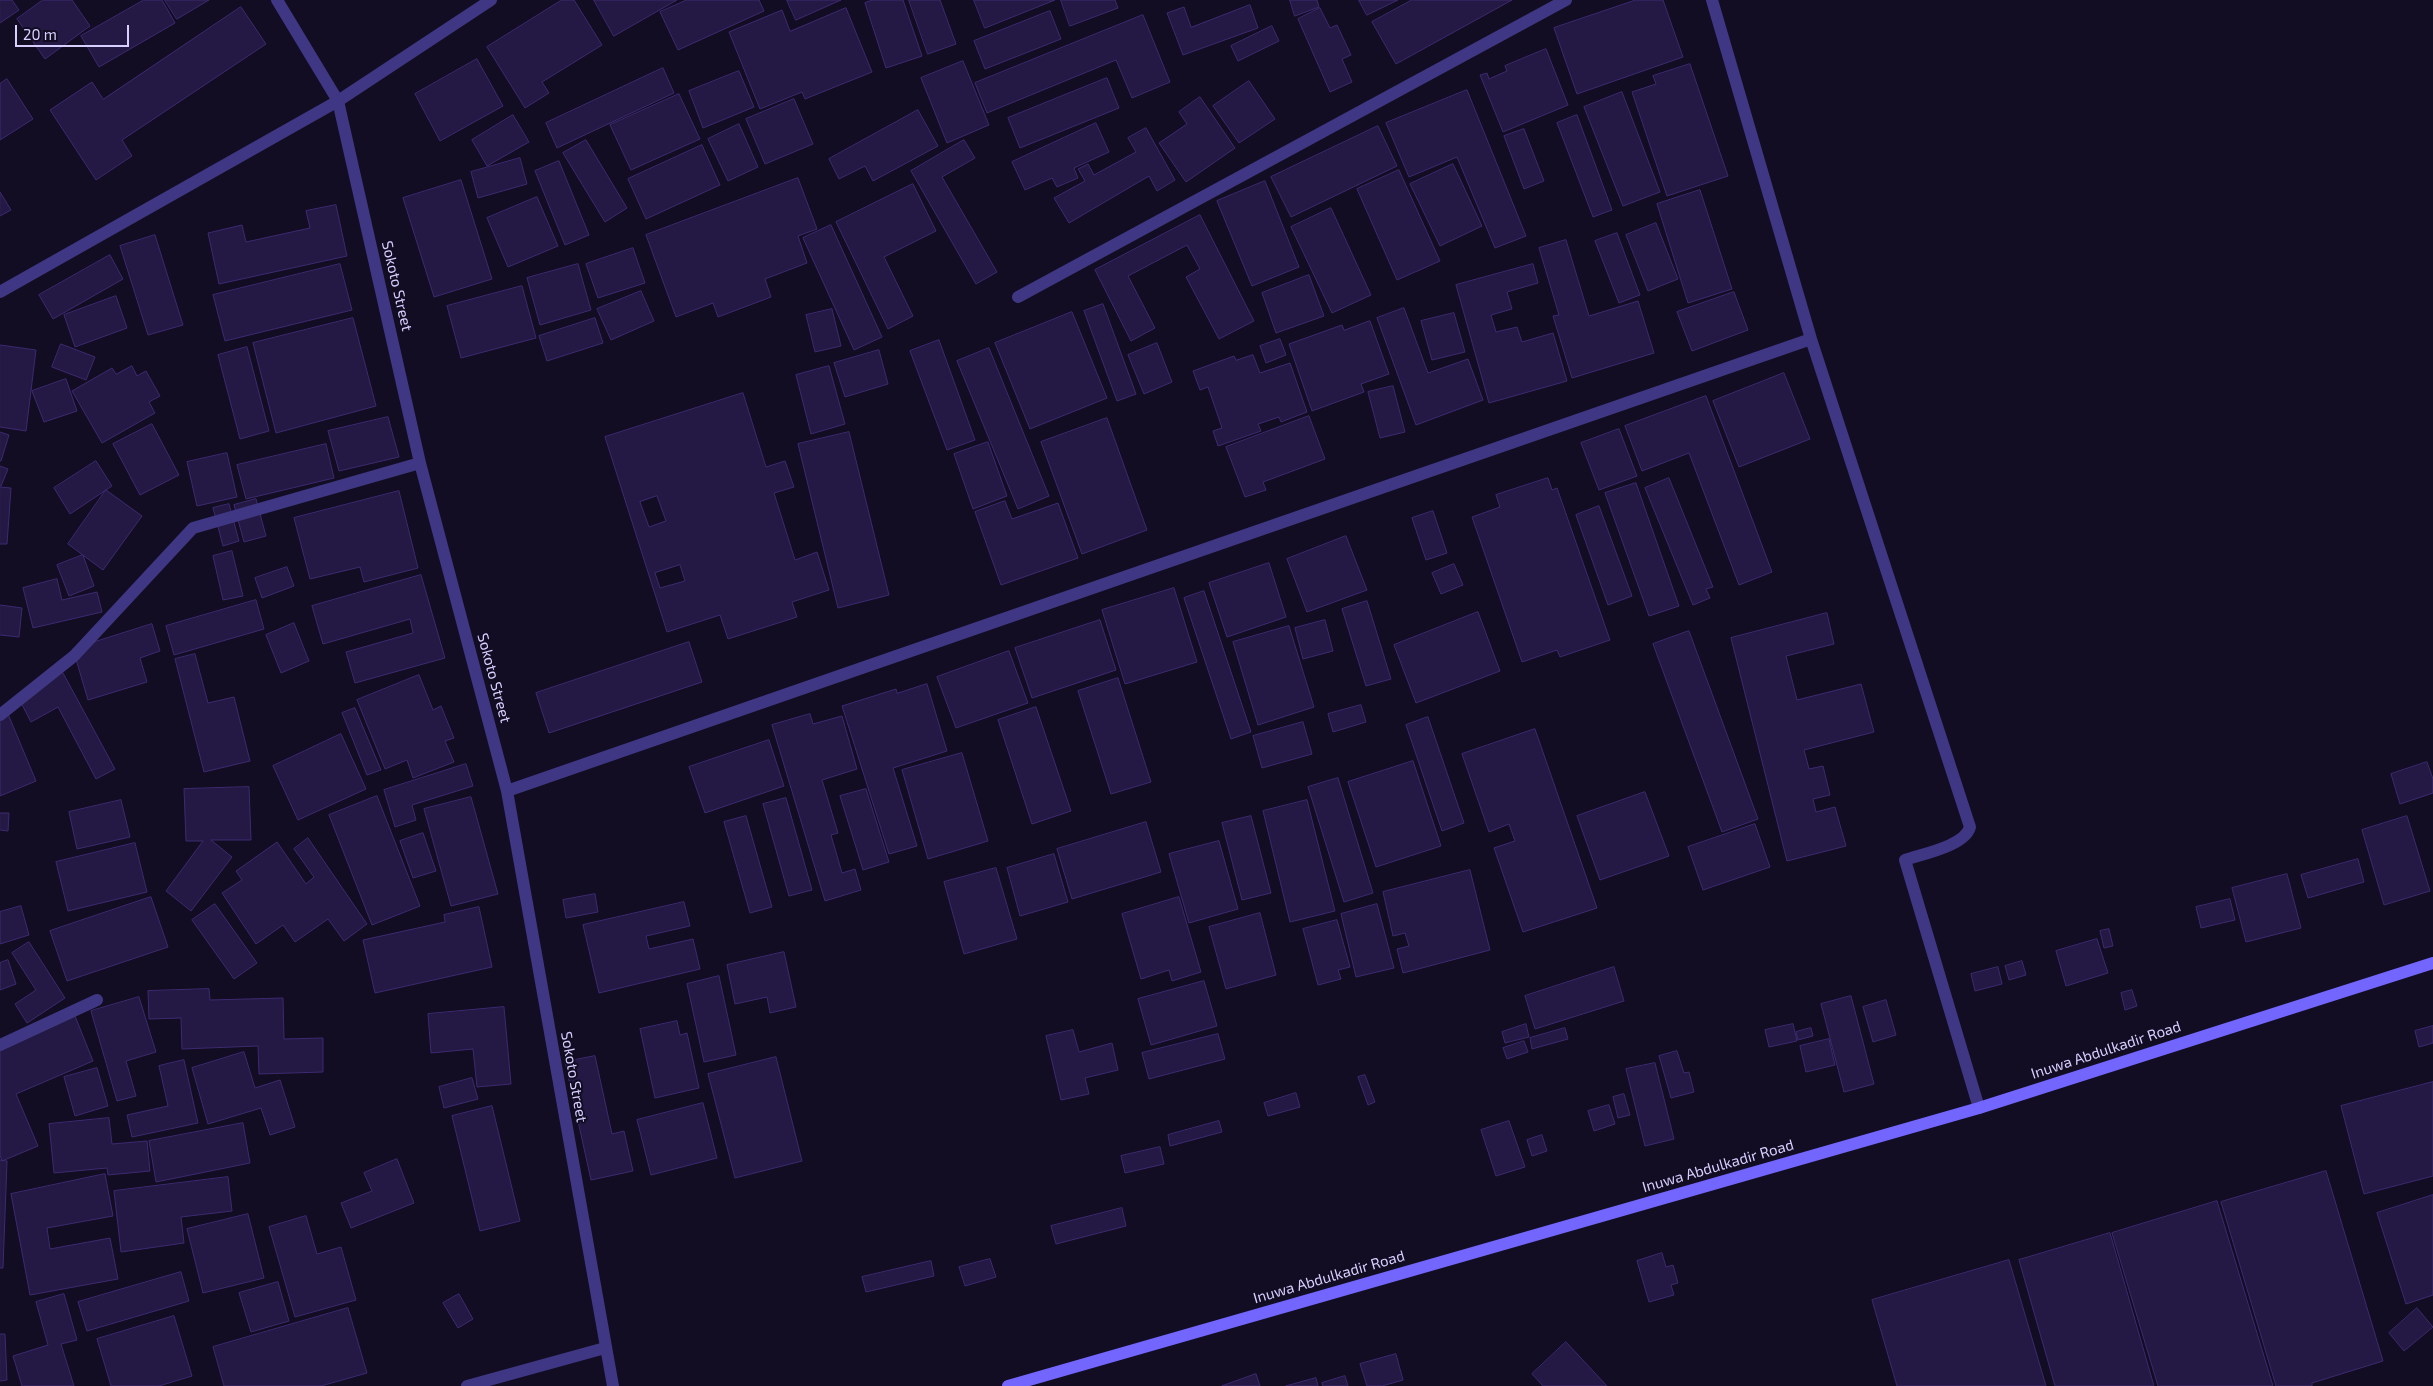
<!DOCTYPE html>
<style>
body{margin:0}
#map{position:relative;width:2433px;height:1386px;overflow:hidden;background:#120d23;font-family:"Exo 2",sans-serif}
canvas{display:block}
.scale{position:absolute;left:15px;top:25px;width:114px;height:22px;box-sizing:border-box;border:2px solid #d7cfff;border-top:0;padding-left:6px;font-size:15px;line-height:18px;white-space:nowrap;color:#d7cfff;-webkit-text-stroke:4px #120d23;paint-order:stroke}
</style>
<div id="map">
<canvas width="2433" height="1386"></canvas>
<div class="scale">20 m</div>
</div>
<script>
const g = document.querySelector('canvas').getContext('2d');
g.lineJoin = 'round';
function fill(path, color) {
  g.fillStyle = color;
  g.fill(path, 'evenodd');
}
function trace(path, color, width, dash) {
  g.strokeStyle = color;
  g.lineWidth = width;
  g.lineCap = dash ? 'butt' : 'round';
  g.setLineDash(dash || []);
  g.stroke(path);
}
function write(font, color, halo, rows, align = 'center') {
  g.font = font + ' "Exo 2",sans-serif';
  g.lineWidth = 4;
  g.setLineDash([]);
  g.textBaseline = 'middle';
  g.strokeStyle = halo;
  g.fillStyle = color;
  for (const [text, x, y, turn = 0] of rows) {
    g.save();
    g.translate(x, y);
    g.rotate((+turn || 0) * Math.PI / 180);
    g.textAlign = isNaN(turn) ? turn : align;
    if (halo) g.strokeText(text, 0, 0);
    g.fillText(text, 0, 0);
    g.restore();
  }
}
const building = new Path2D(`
 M0,0h12l7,10 -19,13z
 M43,0h29l18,26 -45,33 -28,-40z
 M144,0h18l13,23 -76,44 -18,-31z
 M165,0h44l-32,19z
 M562,0h12l28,45 -60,37 7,11 -24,15 -38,-61z
 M594,0h83l-63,36z
 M687,0h72l5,11 -86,39 -18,-38z
 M787,0h54l-45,20z
 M873,0h30l19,56 -36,12 -21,-65z
 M909,0h31l16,44 -28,10z
 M974,0h81l-70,28z
 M1061,0h54l3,8 -48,18z
 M1290,0h27l2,7 -24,9z
 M1359,0h39l-31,15z
 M1412,0h100l-116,64 -24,-42z
 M1636,0h27l20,57 -106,37 -23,-66z
 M1250,5l8,23 -75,27 -16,-42 17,-6 7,20z
 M241,7l25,37 -144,96 10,16 -36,24 -46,-70 42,-28 11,17z
 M846,8l26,64 -67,27 -3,-7 -42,17 -31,-77 53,-22 8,21z
 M1320,8l10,20 7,-3 14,30 -9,4 10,23 -22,10 -32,-73z
 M1050,11l11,28 -76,30 -11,-28z
 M1143,15l27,67 -38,16 -16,-38 -129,53 -12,-30z
 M1272,26l7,15 -41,20 -7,-15z
 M1546,49l22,56 -65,27 -23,-57 7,-2 2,6 18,-8 -2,-5z
 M477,59l26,47 -63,35 -25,-47z
 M963,61l26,64 -42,18 -26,-65z
 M1690,64l38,112 -61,20 -35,-104 24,-8 -3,-8z
 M663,68l11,25 -117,55 -11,-25z
 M739,71l15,36 -51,21 -14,-37z
 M1107,78l12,30 -99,40 -12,-30z
 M7,79l26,40 -33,21v-56z
 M1249,81l26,38 -36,24 -26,-37z
 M1467,90l59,146 -31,12 -38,-91 -48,20 -23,-54z
 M1622,92l38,100 -37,14 -39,-99z
 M679,94l21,45 -69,31 -21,-45z
 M1200,97l35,51 -49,34 -27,-39 28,-19 -8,-12z
 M794,99l19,45 -48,20 -19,-45z
 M918,110l20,36 -65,35 -8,-15 -26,13 -10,-20z
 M513,115l16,27 -42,24 -15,-26z
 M1577,115l35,95 -19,7 -36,-94z
 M1096,123l13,29 -35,16 4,10 -21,9 -5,-9 -27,12 -13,-28z
 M739,124l19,43 -30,14 -20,-42z
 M1378,126l19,40 -106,51 -20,-40z
 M1146,128l29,52 -18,11 -8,-15 -80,47 -15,-25 31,-17 -7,-12 10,-5 6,11 42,-23 -8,-14z
 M1524,129l20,52 -20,8 -20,-53z
 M586,140l41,68 -22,14 -42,-69z
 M964,140l11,18 -33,19 55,95 -21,12 -65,-113z
 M702,145l18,40 -74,34 -18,-40z
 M520,158l7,26 -49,14 -7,-26z
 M559,161l30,74 -24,10 -30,-74z
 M1453,164l29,62 -42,20 -30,-62z
 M1399,170l41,91 -43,19 -40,-91z
 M798,178l19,51 -19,7 9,27 -42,16 6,18 -53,20 -5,-14 -37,14 -30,-82z
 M461,180l31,99 -58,18 -31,-99z
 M1265,181l34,86 -47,19 -35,-85z
 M913,184l23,47 -52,26 29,59 -25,13 -52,-107z
 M1700,190l32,99 -44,14 -31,-99z
 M0,192l11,18 -11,6z
 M537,197l21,49 -50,21 -21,-49z
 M336,205l11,51 -128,28 -11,-51 34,-8 4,17 64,-14 -4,-17z
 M1331,208l40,87 -39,18 -41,-86z
 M1200,215l54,106 -35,18 -33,-62 14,-8 -13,-24 -59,31 27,52 -24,13 -36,-71z
 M1656,223l22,56 -30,12 -22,-56z
 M831,225l51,112 -28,13 -51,-112z
 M1617,233l23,62 -21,8 -24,-62z
 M155,235l28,90 -35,10 -28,-89z
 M1566,240l23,76 49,-15 16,52 -82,25 -19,-62 6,-1 -20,-67z
 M633,248l12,35 -47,15 -12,-34z
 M110,255l13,24 -70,40 -14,-24z
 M340,264l12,46 -127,31 -12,-46z
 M578,264l13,46 -51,15 -13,-47z
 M1533,264l5,19 -31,9 5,17 -21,6 5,17 21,-5 5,15 31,-9 14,48 -78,22 -33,-118z
 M1309,275l15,41 -48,17 -14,-40z
 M522,286l14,52 -75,20 -14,-52z
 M641,291l13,30 -43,19 -14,-31z
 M1734,292l14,38 -56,21 -15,-39z
 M116,296l11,32 -52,19 -11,-32z
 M1103,304l33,90 -19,7 -33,-90z
 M1404,308l24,65 40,-14 15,41 -67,25 -39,-107z
 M832,309l9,37 -26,6 -9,-37z
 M1072,312l35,86 -77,31 -35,-86z
 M1454,313l11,39 -33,8 -11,-39z
 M353,318l23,88 -100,27 -23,-90z
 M595,318l8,25 -56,18 -8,-25z
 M1370,321l19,53 -28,10 3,8 -52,19 -23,-67 53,-19 2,5z
 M1280,339l6,16 -20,8 -6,-17z
 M939,340l36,100 -28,10 -37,-99z
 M1157,343l15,39 -28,12 -16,-39z
 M61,344l34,13 -9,23 -34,-13z
 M0,345l36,5 -10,81 -26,-4z
 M247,347l22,84 -29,8 -22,-84z
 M989,348l60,148 -31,13 -61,-148z
 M879,350l9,34 -43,13 -11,-34z
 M1253,355l7,18 30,-10 17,49 -26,10 -2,-5 -21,7 3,7 -43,15 -5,-15 9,-3 -14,-41 -8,3 -7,-19 41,-15 2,4z
 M132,366l5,10 9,-5 14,25 -11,6 6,11 -53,30 -30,-52 40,-23 4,6z
 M829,366l16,58 -34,10 -15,-59z
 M1784,373l26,66 -71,28 -26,-66z
 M66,379l11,32 -33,11 -12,-31z
 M1393,386l12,46 -25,6 -12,-46z
 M743,393l23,74 19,-6 9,26 -20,6 21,67 22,-8 12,38 -37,12 5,15 -69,22 -8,-24 -53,17 -62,-195zM657,496l9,25 -17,6 -9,-25zM680,565l5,16 -25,7 -5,-15z
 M1706,396l66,176 -33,13 -50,-132 -47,18 -17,-45z
 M1309,416l16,43 -62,23 3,8 -21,7 -19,-50z
 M388,417l11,40 -60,14 -11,-40z
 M1107,418l40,112 -65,24 -41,-112z
 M152,424l27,51 -39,20 -27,-51z
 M1619,429l18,47 -38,14 -18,-47z
 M0,432l9,3 -8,26h-1z
 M849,432l40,163 -51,13 -40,-164z
 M988,442l19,54 -34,13 -19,-55z
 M326,444l8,34 -88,21 -9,-34z
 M227,453l10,44 -40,9 -10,-44z
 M96,461l16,25 -42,28 -16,-26z
 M0,466l8,3 -7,17h-1z
 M1548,478l4,12 5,-2 53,152 -50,17 -3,-7 -35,12 -50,-145 28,-10 -4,-12z
 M1669,478l44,109 -7,2 4,9 -17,7 -48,-117z
 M1636,483l43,123 -30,10 -44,-123z
 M0,487l11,1 -4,56h-7z
 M106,490l36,26 -39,54 -35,-26z
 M399,491l19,77 -54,14 -4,-15 -50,12 -16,-61z
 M256,499l10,37 -22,6 -10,-37z
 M1005,501l7,18 46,-16 20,55 -77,27 -26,-73z
 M229,504l10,37 -16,5 -10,-38z
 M1599,506l33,90 -24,9 -32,-90z
 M1433,511l14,42 -21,7 -14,-42z
 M1346,536l21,54 -60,22 -20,-53z
 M232,551l11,45 -20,4 -10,-44z
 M83,555l11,31 -25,10 -12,-31z
 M1269,563l17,54 -59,20 -18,-54z
 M1454,564l9,21 -22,9 -9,-21z
 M287,567l7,19 -32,12 -7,-20z
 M421,575l24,83 -90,25 -9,-31 67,-19 -3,-14 -87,25 -11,-38z
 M57,579l5,21 35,-8 5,20 -69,16 -10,-40z
 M1174,588l23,74 -72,22 -23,-74z
 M1204,591l47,141 -20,7 -47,-141z
 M256,600l8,29 -90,26 -8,-29z
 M1367,601l24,78 -25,7 -24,-77z
 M0,605l22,3 -3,29 -19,-2z
 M1478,612l22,59 -84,32 -22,-58z
 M1827,613l7,31 -48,12 11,44 64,-16 13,48 -70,18 5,19 14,-3 7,29 -17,4 3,13 19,-5 11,39 -59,15 -56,-223z
 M1100,620l16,50 -84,28 -17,-50z
 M1325,620l8,31 -30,8 -8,-31z
 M294,623l15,38 -28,12 -15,-38z
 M152,624l8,27 -20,7 7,24 -59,18 -15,-51z
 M1289,626l25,81 -56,18 -25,-83z
 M1689,631l69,188 -36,13 -69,-188z
 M689,642l13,40 -153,51 -13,-40z
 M1009,651l19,52 -72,25 -19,-51z
 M195,654l13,49 26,-6 16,64 -46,11 -29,-113z
 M63,673l52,96 -19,10 -38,-72 -27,15 -13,-25z
 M419,675l14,35 8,-4 13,32 -9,3 9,21 -41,16 -6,-18 -22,9 -28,-69z
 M1118,678l33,104 -40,12 -33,-103z
 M927,684l20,67 -54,17 24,78 -28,8 -47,-148 54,-17 1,4z
 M1361,705l5,17 -33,10 -5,-18z
 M1036,707l35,104 -39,13 -34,-104z
 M355,708l26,62 -14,5 -25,-62z
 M8,714l28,67 -36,15v-78z
 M810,714l3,10 29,-8 15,53 -35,11 16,53 -7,2 11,38 13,-4 6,21 -36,11 -53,-176z
 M1428,717l36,106 -22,8 -36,-106z
 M1303,722l9,32 -50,14 -9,-32z
 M1535,729l62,179 -74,24 -29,-84 21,-7 -6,-17 -20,8 -27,-78z
 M341,734l25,55 -68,31 -25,-54z
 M769,740l15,46 -79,27 -16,-46z
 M962,753l26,88 -60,18 -26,-89z
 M1413,761l28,85 -65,21 -28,-85z
 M2427,762l6,17v14l-33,11 -9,-30z
 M466,764l7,22 -61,19 4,15 -21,7 -11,-37z
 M1338,778l35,115 -29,9 -36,-115z
 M249,787l2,53h-40l21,17 -41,54 -25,-20 37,-50h-17l-2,-52z
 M866,789l23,73 -26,8 -23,-74z
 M1645,792l24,64 -69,24 -23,-64z
 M377,796l43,110 -48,19 -43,-110z
 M471,797l27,97 -47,12 -27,-97z
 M786,798l26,92 -23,6 -26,-92z
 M121,800l9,37 -53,12 -8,-37z
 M1307,800l28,111 -45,11 -27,-111z
 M0,813h9l-1,18 -8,-1z
 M746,816l26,91 -22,6 -26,-91z
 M1251,816l20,77 -29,7 -20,-77z
 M2407,816l23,75 -46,14 -22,-75z
 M1146,822l15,50 -89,27 -15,-50z
 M1755,824l15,43 -67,23 -15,-43z
 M423,833l13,38 -23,7 -13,-37z
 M308,838l59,86 -23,17 -16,-22 -33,23 -12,-17 -27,19 -34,-51 20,-13 -6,-9 41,-29 29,42 8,-7 -20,-28z
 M1219,841l19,68 -49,14 -20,-69z
 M135,843l12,49 -79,19 -12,-49z
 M1054,854l14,48 -48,14 -13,-48z
 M2358,859l6,23 -56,16 -7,-23z
 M996,868l21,71 -53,15 -20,-72z
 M1470,870l20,80 -87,23 -6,-24 12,-3 -4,-13 -12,3 -10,-44z
 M2287,874l14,54 -55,14 -14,-54z
 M595,894l3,18 -32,6 -3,-18z
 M151,897l17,50 -101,34 -17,-50z
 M1179,897l22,75 -29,9 -3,-11 -28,9 -19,-65z
 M2230,899l5,21 -34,8 -5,-21z
 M684,902l6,24 -44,10 3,13 44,-10 7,30 -101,24 -16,-68z
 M215,904l42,59 -23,16 -42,-59z
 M1377,904l17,64 -38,9 -15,-63z
 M21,906l8,29 -29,9v-32z
 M479,907l13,60 -117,26 -12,-53 82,-18 -1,-7z
 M1260,913l16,62 -50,14 -17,-62z
 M1337,920l13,47 -12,3 3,9 -23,6 -15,-56z
 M2109,929l4,17 -9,2 -4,-17z
 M2097,939l11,34 -42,13 -10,-35z
 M29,942l36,56 -38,25 -12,-19 21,-14 -24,-37z
 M784,952l12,55 -26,6 -3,-16 -32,7 -8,-39z
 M8,960l8,24 -16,6v-27z
 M2022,961l4,14 -17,5 -4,-14z
 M1614,967l10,34 -89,28 -10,-33z
 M1998,967l4,17 -27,7 -4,-17z
 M719,976l17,79 -32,7 -17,-78z
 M1204,981l13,45 -66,19 -13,-46z
 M209,989l1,11 73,-2 1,41 39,-1v34l-64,2 -1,-28 -76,3 -1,-31 -32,1 -1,-28z
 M2132,990l5,16 -12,4 -4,-17z
 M1851,996l23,88 -30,8 -23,-88z
 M139,997l17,55 -30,9 10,35 -19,5 -26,-90z
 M1886,1000l10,35 -23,7 -10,-35z
 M504,1007l7,77 -34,3 -4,-38 -42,4 -3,-39z
 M75,1016l18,45 -77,33 22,52 -36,15 -2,-6v-107z
 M677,1021l3,14 7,-2 12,55 -44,10 -15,-69z
 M1526,1024l3,13 -24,6 -3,-11z
 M1793,1024l4,17 -28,6 -4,-17z
 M2433,1026v17l-14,4 -4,-16z
 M1565,1028l3,11 -36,10 -2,-11z
 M1811,1028l2,8 -15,4 -2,-8z
 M1073,1030l6,22 33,-9 6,27 -33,8 4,16 -28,6 -15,-64z
 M1218,1034l7,25 -76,20 -7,-26z
 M1829,1039l6,26 -29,7 -6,-26z
 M1524,1041l4,11 -21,7 -4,-11z
 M1677,1051l7,22 5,-1 5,20 -23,6 -12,-42z
 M244,1052l11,36 25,-8 15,47 -25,8 -9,-27 -53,16 -16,-56z
 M595,1056l17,78 12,-3 9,40 -42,9 -26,-118z
 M776,1057l26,104 -67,17 -27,-104z
 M184,1060l14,63 -66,14 -5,-22 41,-9 -9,-40z
 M1655,1063l19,76 -29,7 -19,-77z
 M97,1068l11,38 -33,10 -11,-39z
 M1365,1075l10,27 -7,3 -10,-28z
 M472,1078l6,21 -34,9 -5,-21z
 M2433,1082v94l-69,18 -23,-88z
 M1296,1093l4,14 -32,9 -4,-13z
 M1624,1094l6,21 -12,3 -5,-21z
 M703,1103l14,55 -66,17 -14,-55z
 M1609,1105l6,19 -21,7 -6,-20z
 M492,1106l28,115 -40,10 -28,-115z
 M109,1118l3,26 35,-3 3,30 -42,4 -1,-7 -53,5 -5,-49z
 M1219,1121l3,11 -52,14 -2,-11z
 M1509,1121l16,46 -29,9 -15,-46z
 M243,1123l7,40 -94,19 -7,-41z
 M1542,1135l5,16 -15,5 -5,-16z
 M1160,1147l4,17 -39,9 -4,-17z
 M397,1159l17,44 -63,25 -10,-25 31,-12 -8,-18z
 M0,1160l7,1 -4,107h-3z
 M2326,1171l57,190 -71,22v3h-36l-55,-184z
 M105,1174l8,42 -66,12 3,21 60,-11 8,41 -88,16 -19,-101z
 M228,1177l4,34 -51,6 3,26 -63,9 -7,-61z
 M2433,1195v100l-27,9 -29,-91z
 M2217,1201l56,185h-115l-46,-153z
 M1122,1208l4,18 -70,18 -5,-18z
 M248,1214l16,64 -61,15 -16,-64z
 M306,1216l11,38 24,-7 15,53 -61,17 -26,-90z
 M2110,1233l44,153h-99l-36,-126z
 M1662,1253l4,14 7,-2 5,18 -7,2 3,10 -25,7 -12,-41z
 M990,1259l6,18 -31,9 -6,-19z
 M2009,1260l37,126h-149l-25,-86z
 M931,1261l3,15 -68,16 -4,-15z
 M181,1272l8,29 -102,30 -9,-29z
 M278,1282l11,39 -38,11 -12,-39z
 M64,1294l13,46 -16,4 13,42h-52l-9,-30 35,-11 -12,-43z
 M459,1294l14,25 -15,9 -15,-25z
 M348,1308l19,65 -46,13h-97l-11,-39z
 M2417,1308l16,19 -29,24 -15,-18z
 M174,1316l18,60 -33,10h-48l-14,-47z
 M0,1334h5l2,46 -7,1z
 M1566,1342l41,44h-64l-11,-12z
 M1396,1354l7,26 -21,6h-15l-7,-22z
 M1256,1374l4,12h-38z
 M1345,1376l3,10h-25l-1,-3z
 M1316,1378l2,8h-32z`);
fill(building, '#241944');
trace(building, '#3d2a70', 1);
trace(new Path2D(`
 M277,0l61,101 82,362 87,328 106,595
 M1712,0l99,339 159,488c-5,19 -48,27 -65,33l74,248
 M338,101l153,-101
 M1018,297l548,-297
 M0,715l74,-59 119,-128 227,-65
 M507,791l1304,-452
 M0,1045l97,-45
 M467,1386l138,-38`), '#3f3783', 12);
trace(new Path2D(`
 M0,292l338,-191`), '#3f3783', 12);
trace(new Path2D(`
 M1008,1386l971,-278 454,-145`), '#7366ff', 12);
write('15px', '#d7cfff', '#120d23', [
 ["Sokoto Street",397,286,77],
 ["Sokoto Street",494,678,75],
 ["Inuwa Abdulkadir Road",2106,1050,-18],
 ["Sokoto Street",574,1077,80],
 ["Inuwa Abdulkadir Road",1718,1166,-16],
 ["Inuwa Abdulkadir Road",1329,1277,-16]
]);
</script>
